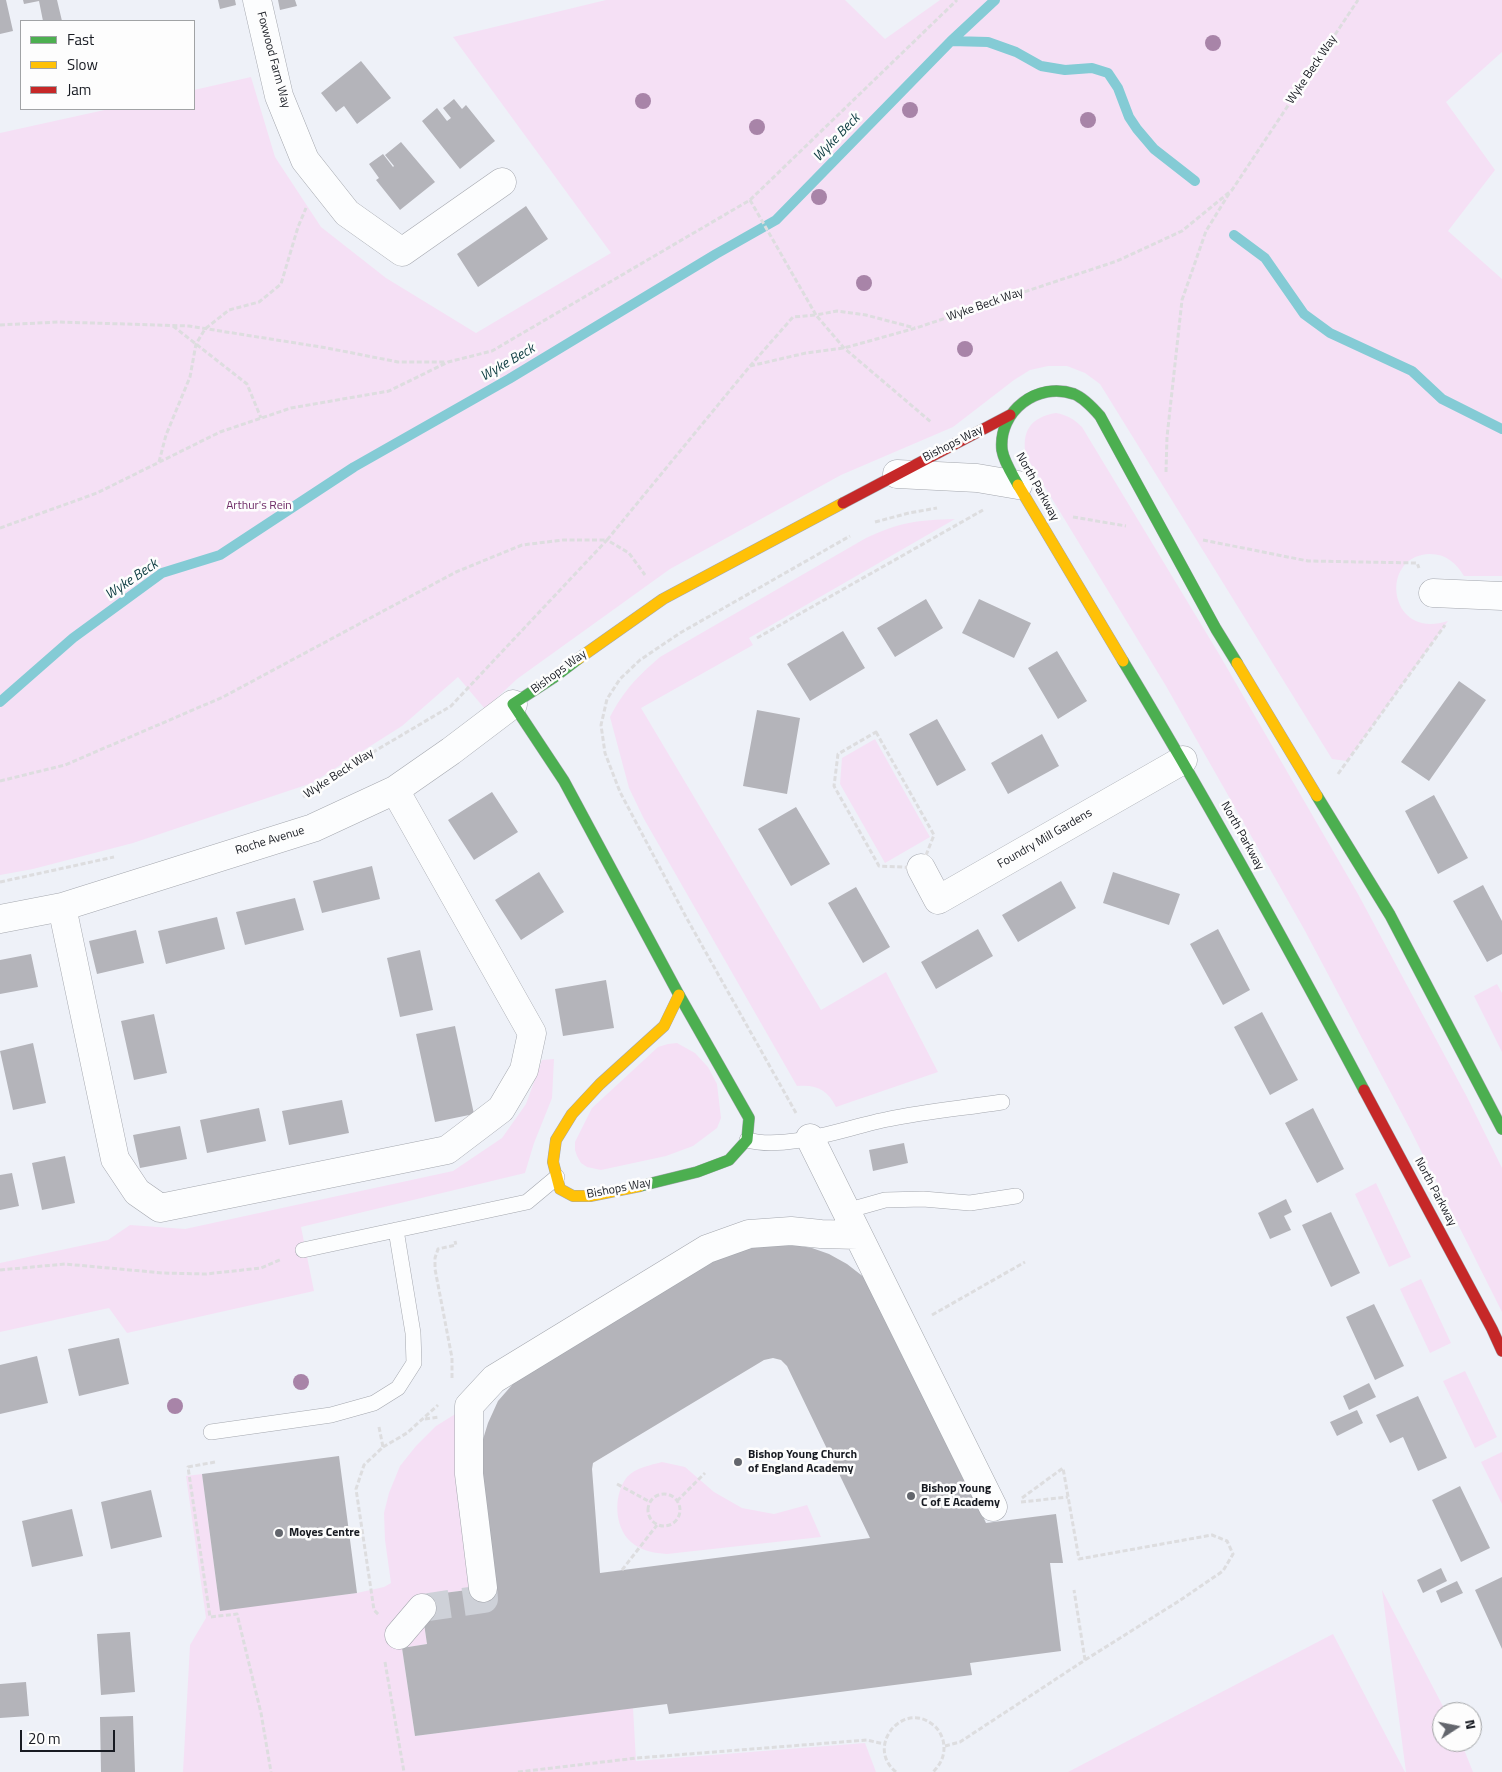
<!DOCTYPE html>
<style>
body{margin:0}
#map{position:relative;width:1502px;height:1772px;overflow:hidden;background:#eef1f8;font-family:"Titillium Web",sans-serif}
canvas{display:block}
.legend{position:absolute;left:20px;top:20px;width:175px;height:90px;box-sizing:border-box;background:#fdfdfd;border:1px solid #a1a3a5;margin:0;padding:6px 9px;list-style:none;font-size:15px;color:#181b22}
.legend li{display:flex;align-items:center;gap:10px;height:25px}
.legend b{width:25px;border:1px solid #a1a3a5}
.north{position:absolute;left:1432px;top:1702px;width:50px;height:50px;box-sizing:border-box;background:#fdfdfd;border:1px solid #a1a3a5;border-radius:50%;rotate:79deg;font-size:14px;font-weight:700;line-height:20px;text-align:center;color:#181b22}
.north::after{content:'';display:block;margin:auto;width:18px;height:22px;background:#63666d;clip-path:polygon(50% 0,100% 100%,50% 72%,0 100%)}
.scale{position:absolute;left:20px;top:1730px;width:95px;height:22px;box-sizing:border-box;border:2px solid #181b22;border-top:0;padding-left:6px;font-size:15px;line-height:18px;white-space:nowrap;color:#181b22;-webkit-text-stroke:4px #fdfdfd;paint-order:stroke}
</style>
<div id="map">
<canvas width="1502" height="1772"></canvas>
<ul class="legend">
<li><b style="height:6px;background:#4caf50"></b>Fast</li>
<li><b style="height:6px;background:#ffc107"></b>Slow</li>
<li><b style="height:6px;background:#c62828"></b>Jam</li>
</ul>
<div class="north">N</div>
<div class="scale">20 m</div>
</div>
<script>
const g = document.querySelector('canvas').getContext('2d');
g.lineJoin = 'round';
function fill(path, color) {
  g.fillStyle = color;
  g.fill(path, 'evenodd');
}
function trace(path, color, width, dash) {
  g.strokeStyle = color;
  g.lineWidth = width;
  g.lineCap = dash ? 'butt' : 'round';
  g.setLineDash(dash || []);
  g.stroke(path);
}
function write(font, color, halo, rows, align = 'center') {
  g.font = font + ' "Titillium Web",sans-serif';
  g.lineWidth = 5;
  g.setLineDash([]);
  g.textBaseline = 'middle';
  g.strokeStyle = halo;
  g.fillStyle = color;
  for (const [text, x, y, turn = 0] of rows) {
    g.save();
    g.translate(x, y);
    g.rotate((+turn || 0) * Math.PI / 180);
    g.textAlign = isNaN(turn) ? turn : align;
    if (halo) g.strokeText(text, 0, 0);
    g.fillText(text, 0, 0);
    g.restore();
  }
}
fill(new Path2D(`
 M606,0h239l40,39 55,-39h562v52l-56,50 49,68 -47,61 54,48v297h-38c-8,-13 -18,-22 -34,-22 -52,1 -42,87 18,67l-101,140 -15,-2 -232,-375 -15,-11 -18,-7h-19l-18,4 -16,10 -61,47 -112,48 -171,94 -153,110 -32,30 -27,-32 -56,49 -90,57 -179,60 -100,26 -33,6v-742l109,-24h85v-19l57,-13 24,80 46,70 65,51 90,55 135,-80 -158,-216z
 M1056,413c11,2 18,6 26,14l137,227 139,240 109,203 35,71v144l-93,-185 -105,-198 -138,-243 -140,-230c-5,-25 5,-39 30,-43z
 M955,519l-206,119 4,7 -112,63 180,302 65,-38 52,100 -102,35c-8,-17 -20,-23 -39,-21l-153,-267 -15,-31 -19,-71c14,-27 28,-41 50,-60l206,-119c34,-16 51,-18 89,-19z
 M875,739l55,98 -45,26 -45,-79 2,-26z
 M1497,984l5,9v59l-28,-56z
 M677,1043l18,10 13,14 9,17 4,34 -4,10 -24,18 -27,10 -65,14 -14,-3 -6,-4 -4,-7 -2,-6v-8l17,-34 66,-61 10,-3z
 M554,1059l-2,39 -18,45 -9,30 -224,54 13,64 -187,42 -18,-25 -109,24v-69l108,-23 22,-15 55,4 268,-58 49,-33 24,-34 16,-44z
 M1376,1183l35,74 -22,10 -34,-73z
 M1421,1279l30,64 -21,10 -30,-64z
 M1465,1371l32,66 -22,11 -32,-67z
 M457,1413l34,174 -71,9 7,48 -25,4 13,88 218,-28 3,53 229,-18 11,29h-693l7,-127 16,-27 -20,-142 16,-2 18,136 137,-17 27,-6 7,-4 -6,-43 -1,-27 5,-20 11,-27 16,-20 20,-20z
 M1502,1452v52l-21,-42z
 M662,1462l23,5 29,25 28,16 32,6 33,-9 14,32 -154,17c-13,-1 -26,-3 -36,-12 -17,-15 -18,-47 -4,-65 8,-9 24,-12 35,-15z
 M1382,1590l64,122h-4v30h19l12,30h-67z
 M1333,1634l72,138h-337z`), '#f5e0f5');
trace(new Path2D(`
 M951,41l37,1 28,10 25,14 24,4 27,-2 16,5 10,15 11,29 8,12 17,20 41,32
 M1234,235l31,23 39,56 26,19 82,38 30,28 60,30
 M0,702l73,-64 89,-65 58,-18 134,-88 155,-88 207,-125 60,-34 175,-179 44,-41`), '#84cbd5', 10);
fill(new Path2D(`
 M0,0h6l7,31 -13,3z
 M23,0h34l5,21h-19l-4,-20 -15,3z
 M218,0h17l1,5 -16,4z
 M278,0h17l2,6 -17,4z
 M361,61l30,37 -34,26 -13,-18 -8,6 -15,-19z
 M454,99l8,10 4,-4 29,36 -35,28 -38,-48 15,-13 10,13 4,-3 -8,-10z
 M401,142l34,40 -35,28 -24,-30 3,-2 -10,-14 14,-10 10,13 1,-1 -9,-11z
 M526,206l22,33 -70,48 -21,-33z
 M926,599l17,29 -48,29 -18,-29z
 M979,599l52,24 -17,35 -52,-25z
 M843,631l22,37 -55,33 -23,-37z
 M1057,651l30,50 -29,18 -30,-51z
 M1459,681l27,19 -57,81 -28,-19z
 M757,710l43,8 -13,76 -44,-8z
 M937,719l29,51 -29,16 -28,-52z
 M1042,734l17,32 -51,28 -17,-31z
 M492,792l26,40 -44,28 -26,-40z
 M1434,795l34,63 -30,16 -33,-63z
 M796,807l34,57 -39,22 -33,-57z
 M372,866l8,33 -58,14 -9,-32z
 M539,872l25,40 -43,28 -26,-40z
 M1113,872l67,22 -11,31 -66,-22z
 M1061,881l15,27 -58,34 -16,-27z
 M1483,885l19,36v33l-15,8 -34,-61z
 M856,887l34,60 -27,16 -35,-60z
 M295,898l9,32 -59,15 -9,-33z
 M217,917l8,32 -59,15 -8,-33z
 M978,929l15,27 -57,33 -15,-27z
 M1218,929l32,61 -27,15 -33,-61z
 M136,930l8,33 -47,11 -8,-33z
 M420,950l13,60 -33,7 -13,-59z
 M31,954l7,33 -38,7v-34z
 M606,980l8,48 -51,8 -8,-47z
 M1262,1012l36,68 -28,15 -36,-68z
 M154,1014l13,59 -33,7 -13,-59z
 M455,1026l19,88 -39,8 -19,-88z
 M33,1043l13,60 -33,7 -13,-59z
 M342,1100l7,33 -60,12 -7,-34z
 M259,1108l7,33 -59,12 -7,-33z
 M1313,1108l31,61 -27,14 -32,-60z
 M180,1126l7,33 -47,9 -7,-33z
 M904,1143l4,20 -35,8 -4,-21z
 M65,1156l10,47 -33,7 -10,-47z
 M12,1173l7,33 -19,4v-35z
 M1286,1199l6,13 -8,4 7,14 -21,9 -12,-26z
 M1331,1212l29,61 -29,14 -29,-62z
 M788,1244l24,4 17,6 18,10 18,14 23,30 98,215 70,-9 7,49h-13l11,88 -91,12 2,12 -303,39 -2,-10 -252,32 -13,-88 25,-4 -7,-48 71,-9 -11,-138 8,-26 10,-22 28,-32 214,-123zM773,1358l8,2 6,6 83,172 -270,35 -8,-104 1,-6 171,-103z
 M1374,1304l30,62 -29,14 -29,-63z
 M119,1338l10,46 -50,12 -11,-47z
 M37,1356l11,47 -48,11v-49z
 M1369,1383l7,14 -27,13 -6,-14z
 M1418,1396l29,62 -29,13 -15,-34 -13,6 -14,-28z
 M1357,1410l6,13 -26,13 -7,-14z
 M339,1456l18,137 -137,18 -18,-137z
 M1460,1486l30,62 -29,14 -29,-62z
 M151,1490l11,47 -51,12 -10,-47z
 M72,1509l11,47 -51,11 -10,-46z
 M1441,1568l6,13 -24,12 -6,-13z
 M1502,1577v72l-27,-59z
 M1457,1581l6,12 -22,10 -5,-12z
 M130,1632l5,60 -34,3 -4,-61z
 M26,1682l3,34 -29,2v-34z
 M133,1716l2,56h-34l-1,-55z`), '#b4b4ba');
trace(new Path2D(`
 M422,1608l62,-9 -1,-11`), '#ced1d8', 28, [28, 14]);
const lane = new Path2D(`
 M747,1140c41,11 100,-13 142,-21 37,-8 75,-11 113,-17
 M846,1211l39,-11 38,-1 47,4 46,-7
 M303,1250l224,-48 30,-25
 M211,1432l120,-17 43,-12 24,-15 16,-25 -1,-30 -17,-103`);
const street = new Path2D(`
 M257,0l22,96 26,64 42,53 55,39 100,-70
 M897,474l80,4 41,7
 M1433,593l69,3
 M921,868l17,32 245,-140
 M62,907l53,252 22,33 23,16 287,-58 54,-41 23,-39 8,-37 -137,-243
 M0,919l62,-12 251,-79 82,-38 56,-39 62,-47
 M810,1138l183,369
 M483,1588l-14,-114v-68l25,-27 213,-130 42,-15 42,-3 30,3 37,1
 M399,1635l23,-27`);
const fast = new Path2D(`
 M1018,485c-6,-11 -14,-23 -16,-35 -4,-39 36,-69 72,-56 10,4 19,14 26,22l116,213 21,34
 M578,659l-25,19 -40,26 51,77 115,214 70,123 -2,22 -18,20 -32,12 -57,14
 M1123,661c85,141 164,284 241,429
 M1317,796l73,119 112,214`);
const slow = new Path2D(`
 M1018,485l105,176
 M578,659l85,-60 180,-96
 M1237,663l80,133
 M640,1186l-50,10h-17l-13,-7 -7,-27 3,-22 16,-26 28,-30 64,-58 15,-31`);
const jam = new Path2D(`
 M843,503l167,-88
 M1364,1090l128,239 10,22`);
trace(lane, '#a4a7ae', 16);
trace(street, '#a4a7ae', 29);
trace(fast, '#a4a7ae', 12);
trace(slow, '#a4a7ae', 12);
trace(jam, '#a4a7ae', 12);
trace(new Path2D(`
 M750,200l66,115 21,-4 29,4 49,13
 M0,325l59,-3 130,4 138,22 71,14h48
 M173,326l74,58 14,34
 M750,366l56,-13 38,-5 72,-20 201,-67 65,-30 50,-41 126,-190
 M159,462l7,-27 24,-58 6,-33 9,-15 24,-19 30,-8 22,-18 17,-57 8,-19
 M1166,472l1,-35 15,-137 24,-69 24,-39
 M1073,517l53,9
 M875,522l34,-9 28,-5
 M0,528l97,-35 123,-61 71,-24 98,-17 59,-29 44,-11 258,-151 207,-200
 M1203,540l105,21 109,2 2,5
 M757,638l226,-128
 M876,732l58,103 -13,33 -42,-2 -45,-80 4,-32z
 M1338,774l107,-149
 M0,781l65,-16 158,-68 233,-125 66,-27 41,-5h44l143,-174 43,-49 23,-2 28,33 87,74
 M303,797l60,-39 88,-52 156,-166 22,13 16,22
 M0,882l114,-25
 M796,1113l-110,-196 -66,-125 -15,-39 -4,-28 6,-26 13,-20 20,-19 40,-27 170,-97
 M0,1270l65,-6 98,9 43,1 55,-6 21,-9
 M932,1315l93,-53
 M452,1378v-20l-17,-89v-11l3,-9 18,-4 -1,-4
 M425,1419l14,-2
 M379,1427l4,20 -19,18 -8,24 18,121 5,5
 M383,1447l24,-14 31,-28
 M215,1462l-27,5 22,150 27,-3 24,99 10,59
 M617,1484l33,18
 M648 1510a16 16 0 1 1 32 0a16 16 0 1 1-32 0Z
 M1022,1498l41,-30 16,91 133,-24 15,6 6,13 -10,17 -44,30 -94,59
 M677,1501l28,-28
 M1021,1502l47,-5
 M622,1570l35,-45
 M385,1662l19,110
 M945,1746l15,-4 125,-82 -11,-70
 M518,1772l119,-14 230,-18 17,4
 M896,1772c-31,-25 6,-71 36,-48 6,4 9,10 11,16 3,13 -1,23 -10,32`), '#dddddf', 3, [5, 2.5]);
trace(lane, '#fcfdfe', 15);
trace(street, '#fcfdfe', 28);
trace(fast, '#4caf50', 11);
trace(slow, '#ffc107', 11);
trace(jam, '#c62828', 11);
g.fillStyle = '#a884a8';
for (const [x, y] of [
 [1213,43],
 [643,101],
 [910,110],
 [1088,120],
 [757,127],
 [819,197],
 [864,283],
 [965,349],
 [301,1382],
 [175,1406]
]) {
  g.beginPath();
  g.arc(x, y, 8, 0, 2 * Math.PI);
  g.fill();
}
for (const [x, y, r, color] of [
 [738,1462,5,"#63666d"],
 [911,1496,5,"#63666d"],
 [279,1533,5,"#63666d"]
]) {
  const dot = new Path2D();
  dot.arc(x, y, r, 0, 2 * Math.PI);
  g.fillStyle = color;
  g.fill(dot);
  trace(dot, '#fdfdfd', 2);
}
write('12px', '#181b22', '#fdfdfd', [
 ["Foxwood Farm Way",273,60,75],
 ["Wyke Beck Way",1312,70,-56],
 ["Wyke Beck Way",985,305,-19],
 ["Bishops Way",953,444,-27],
 ["North Parkway",1037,487,61],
 ["Bishops Way",559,672,-36],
 ["Wyke Beck Way",339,774,-33],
 ["North Parkway",1242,836,61],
 ["Foundry Mill Gardens",1045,839,-30],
 ["Roche Avenue",270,841,-17],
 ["Bishops Way",619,1189,-11],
 ["North Parkway",1435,1192,62]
]);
write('12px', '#6e2a66', '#fdfdfd', [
 ["Arthur's Rein",259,506]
]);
write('bold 12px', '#181b22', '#fdfdfd', [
 ["Bishop Young Church",748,1455],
 ["of England Academy",748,1469],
 ["Bishop Young",921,1489],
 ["C of E Academy",921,1503],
 ["Moyes Centre",289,1533]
], 'left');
write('italic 14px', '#134146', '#fdfdfd', [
 ["Wyke Beck",837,138,-46],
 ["Wyke Beck",508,363,-30],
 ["Wyke Beck",132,580,-34]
]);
</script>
